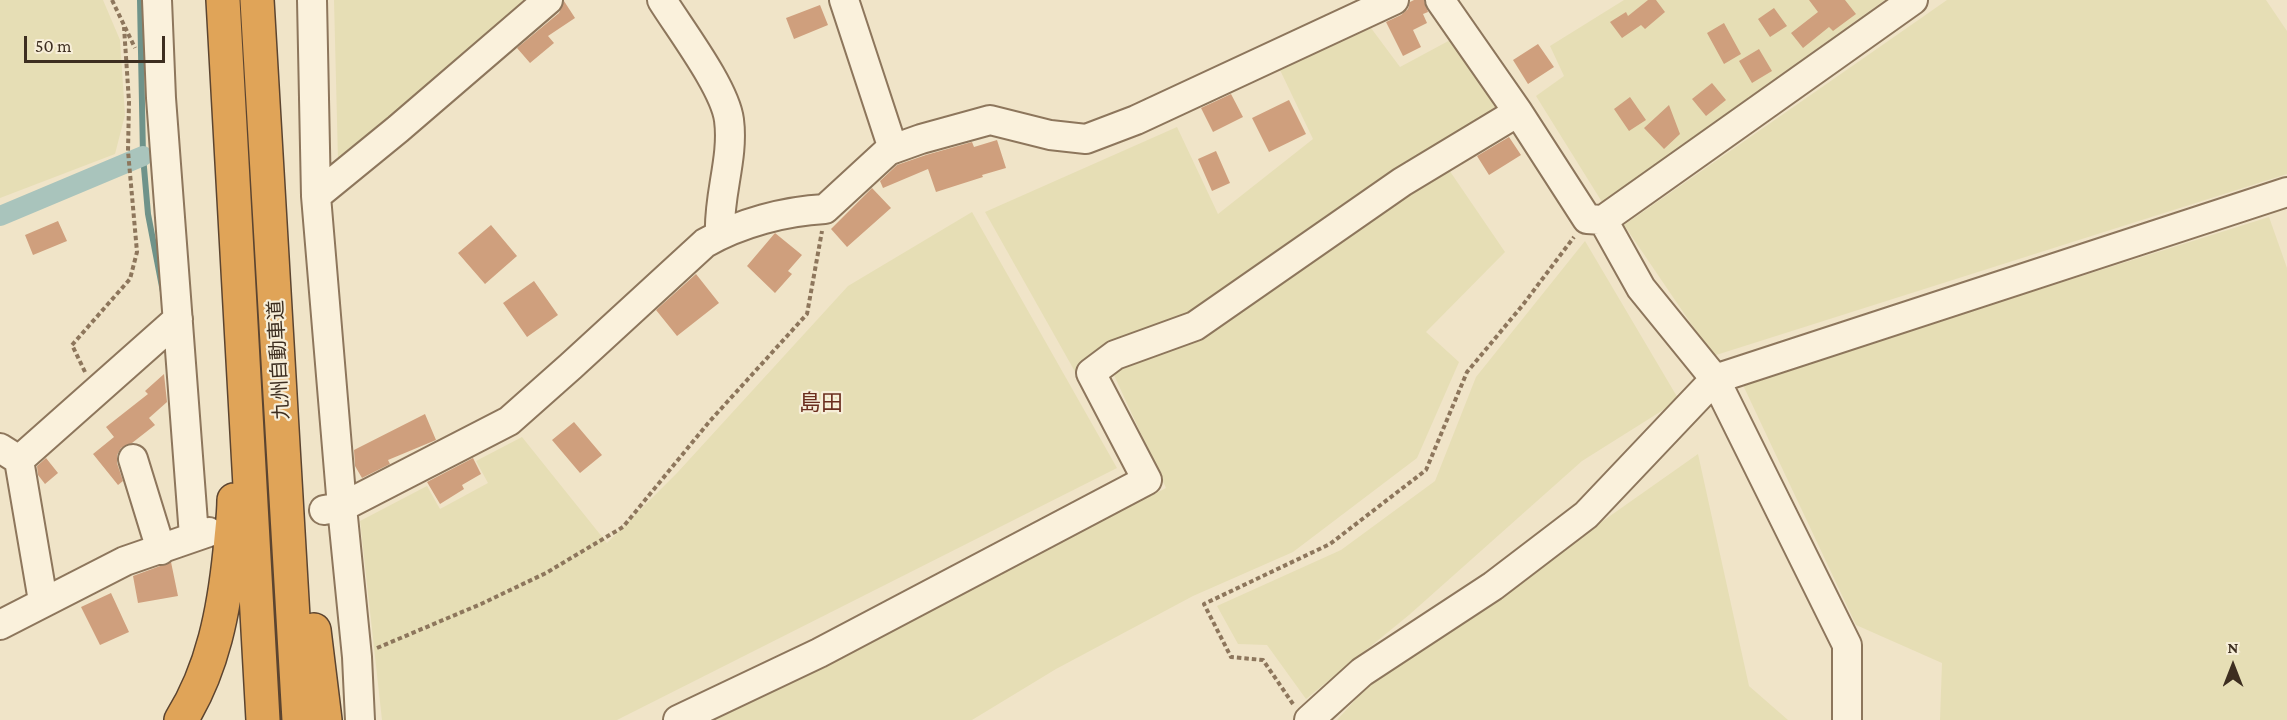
<!DOCTYPE html>
<meta charset="utf-8">
<style>
body{margin:0}
#map{position:relative;width:2287px;height:720px;overflow:hidden;background:#f0e4c8;font-family:"Crimson Pro",serif}
canvas{display:block}
.north{position:absolute;left:2203px;top:636px;width:60px;height:60px;-webkit-text-stroke:4px #f7eed8;paint-order:stroke;rotate:0deg;font-size:16px;font-weight:700;line-height:24px;text-align:center;color:#3d2e20}
.north::after{content:'';display:block;margin:auto;width:21px;height:27px;background:#3d2e20;clip-path:polygon(50% 0,100% 100%,50% 72%,0 100%)}
.scale{position:absolute;left:24px;top:36px;width:141px;height:27px;box-sizing:border-box;border:3px solid #3d2e20;border-top:0;padding-left:8px;font-size:18px;line-height:21px;white-space:nowrap;color:#3d2e20;-webkit-text-stroke:4px #f7eed8;paint-order:stroke}
</style>
<div id="map">
<canvas width="2287" height="720"></canvas>
<div class="north">N</div>
<div class="scale">50 m</div>
</div>
<script>
const g = document.querySelector('canvas').getContext('2d');
g.lineJoin = 'round';
function fill(path, color) {
  g.fillStyle = color;
  g.fill(path, 'evenodd');
}
function trace(path, color, width, dash) {
  g.strokeStyle = color;
  g.lineWidth = width;
  g.lineCap = dash ? 'butt' : 'round';
  g.setLineDash(dash || []);
  g.stroke(path);
}
function write(font, color, halo, rows, align = 'center') {
  g.font = font + ' "Crimson Pro","Noto Sans JP",serif';
  g.lineWidth = 4.5;
  g.setLineDash([]);
  g.textBaseline = 'middle';
  g.strokeStyle = halo;
  g.fillStyle = color;
  for (const [text, x, y, turn = 0] of rows) {
    g.save();
    g.translate(x, y);
    g.rotate((+turn || 0) * Math.PI / 180);
    g.textAlign = isNaN(turn) ? turn : align;
    if (halo) g.strokeText(text, 0, 0);
    g.fillText(text, 0, 0);
    g.restore();
  }
}
fill(new Path2D(`
 M0,0h103l17,40 5,75 -10,39 -115,44z
 M334,0h190l-186,161z
 M1624,0h261l-283,202 -66,-106 28,-20 -14,-30z
 M1947,0h319l21,31v143l-574,182 -89,-131z
 M1371,28l29,39 54,-29 47,71 -321,220 -102,48 -93,-165 192,-85 41,87 95,-75 -33,-69z
 M1447,167l58,85 -79,80 33,30 -42,96 -124,94 -100,44 -137,73 -84,51h-264l458,-232 -53,-115 84,-33z
 M972,212l145,256 -500,252h-235l-22,-199 67,-35 13,23 48,-26 -12,-22 46,-24 85,106 70,-70 171,-187z
 M2269,217l18,51v452h-347l2,-57 -86,-38 -114,-242z
 M1585,241l94,159 -97,61 -173,154 -103,84 -39,-54 -29,-1 -21,-38 124,-56 94,-69 41,-104z
 M1698,454l51,232 39,34h-451l30,-33z`), '#e6deb5');
trace(new Path2D(`
 M140,0l3,156 5,58 15,78`), '#6f938a', 6);
trace(new Path2D(`
 M0,216l143,-60`), '#a9c4bc', 20);
fill(new Path2D(`
 M1414,0h10l4,12 -5,2 4,9 -14,7 8,17 -18,9 -17,-34 15,-7 7,-6 2,-7z
 M1648,0h8l9,12 -20,17 -4,-4 -19,13 -12,-16 16,-10 2,4z
 M1809,0h36l11,14 -23,17 -4,-4 -26,21 -12,-15 27,-21z
 M564,1l11,17 -27,18 6,7 -24,20 -13,-15 42,-35z
 M820,5l8,20 -34,14 -8,-21z
 M1774,8l13,18 -17,11 -12,-18z
 M1724,23l17,31 -17,10 -17,-31z
 M1538,44l16,23 -26,17 -15,-24z
 M1759,49l13,22 -20,12 -13,-22z
 M1712,83l14,17 -20,16 -14,-17z
 M1231,94l12,23 -30,15 -12,-24z
 M1630,97l16,23 -17,11 -15,-22z
 M1289,100l17,34 -37,18 -17,-34z
 M1669,105l11,29 -16,15 -20,-21z
 M1509,137l12,18 -32,20 -12,-19z
 M997,140l9,28 -24,7 1,2 -47,15 -8,-23 -45,19 -3,-7 17,-16 29,-10 46,-13 2,5z
 M1216,151l14,32 -18,8 -14,-32z
 M872,188l19,20 -44,39 -16,-18z
 M58,221l9,20 -34,14 -8,-20z
 M491,225l26,31 -32,28 -27,-31z
 M775,233l27,22 -14,16 4,3 -17,19 -28,-27z
 M696,274l23,29 -42,33 -21,-26z
 M534,281l24,34 -31,22 -24,-34z
 M164,374l3,28 -18,16 6,7 -23,18 -11,5 -4,7v8l6,18 -5,4 -25,-31 21,-17 -8,-10 42,-33 -3,-3z
 M425,414l11,26 -48,20 2,4 -28,14 -7,-12 -1,-16z
 M574,422l28,33 -22,18 -28,-33z
 M46,458l12,15 -13,11 -7,-9 -1,-9z
 M473,458l8,16 -19,11 2,4 -24,15 -13,-22z
 M171,562l7,34 -40,7 -5,-27z
 M111,593l18,39 -29,13 -19,-38z`), '#cf9f7d');
const minor = new Path2D(`
 M157,0l4,98 33,438
 M312,0l4,196 26,311 15,150 3,63
 M662,0c18,29 63,88 67,120 5,38 -11,76 -9,114
 M844,0l49,149
 M1440,0l78,112 69,107 16,1 310,-220
 M316,196l82,-67 150,-129
 M1603,220l38,68 74,91 132,266v75
 M0,448l19,12 24,141
 M133,459l28,91
 M19,460l159,-141
 M324,510l18,-3 167,-86 62,-55 134,-123c35,-20 80,-32 120,-34l63,-58 5,-2 28,-10 69,-19 60,15 36,4 50,-19 258,-120
 M0,625l125,-64 84,-29
 M678,720l141,-67 328,-173 -56,-107 24,-18 80,-29 207,-144 116,-70
 M1309,720l53,-48 131,-86 93,-71 129,-136 572,-187`);
const highway = new Path2D(`
 M223,0l40,720
 M257,0l42,720
 M314,630l11,90
 M181,720c32,-51 43,-110 49,-169 1,-17 4,-34 4,-51`);
trace(minor, '#8d765c', 32);
trace(highway, '#5b4430', 36);
trace(new Path2D(`
 M112,0l23,48
 M85,372l-13,-27 58,-66 7,-27 -9,-101 1,-49 -5,-75
 M377,648l104,-44 65,-31 77,-46 86,-105 98,-108 15,-83
 M1293,704l-30,-44 -32,-3 -27,-53 126,-60 96,-74 41,-98 55,-66 52,-69`), '#8d765c', 4, [4.5, 3]);
trace(minor, '#faf1dc', 28);
trace(highway, '#e0a458', 33);
write('20px', '#3d2e20', '#f7eed8', [
 ["九州自動車道",279,360,-93]
]);
write('22px', '#6b2e1e', '#f7eed8', [
 ["島田",821,403]
]);
</script>
